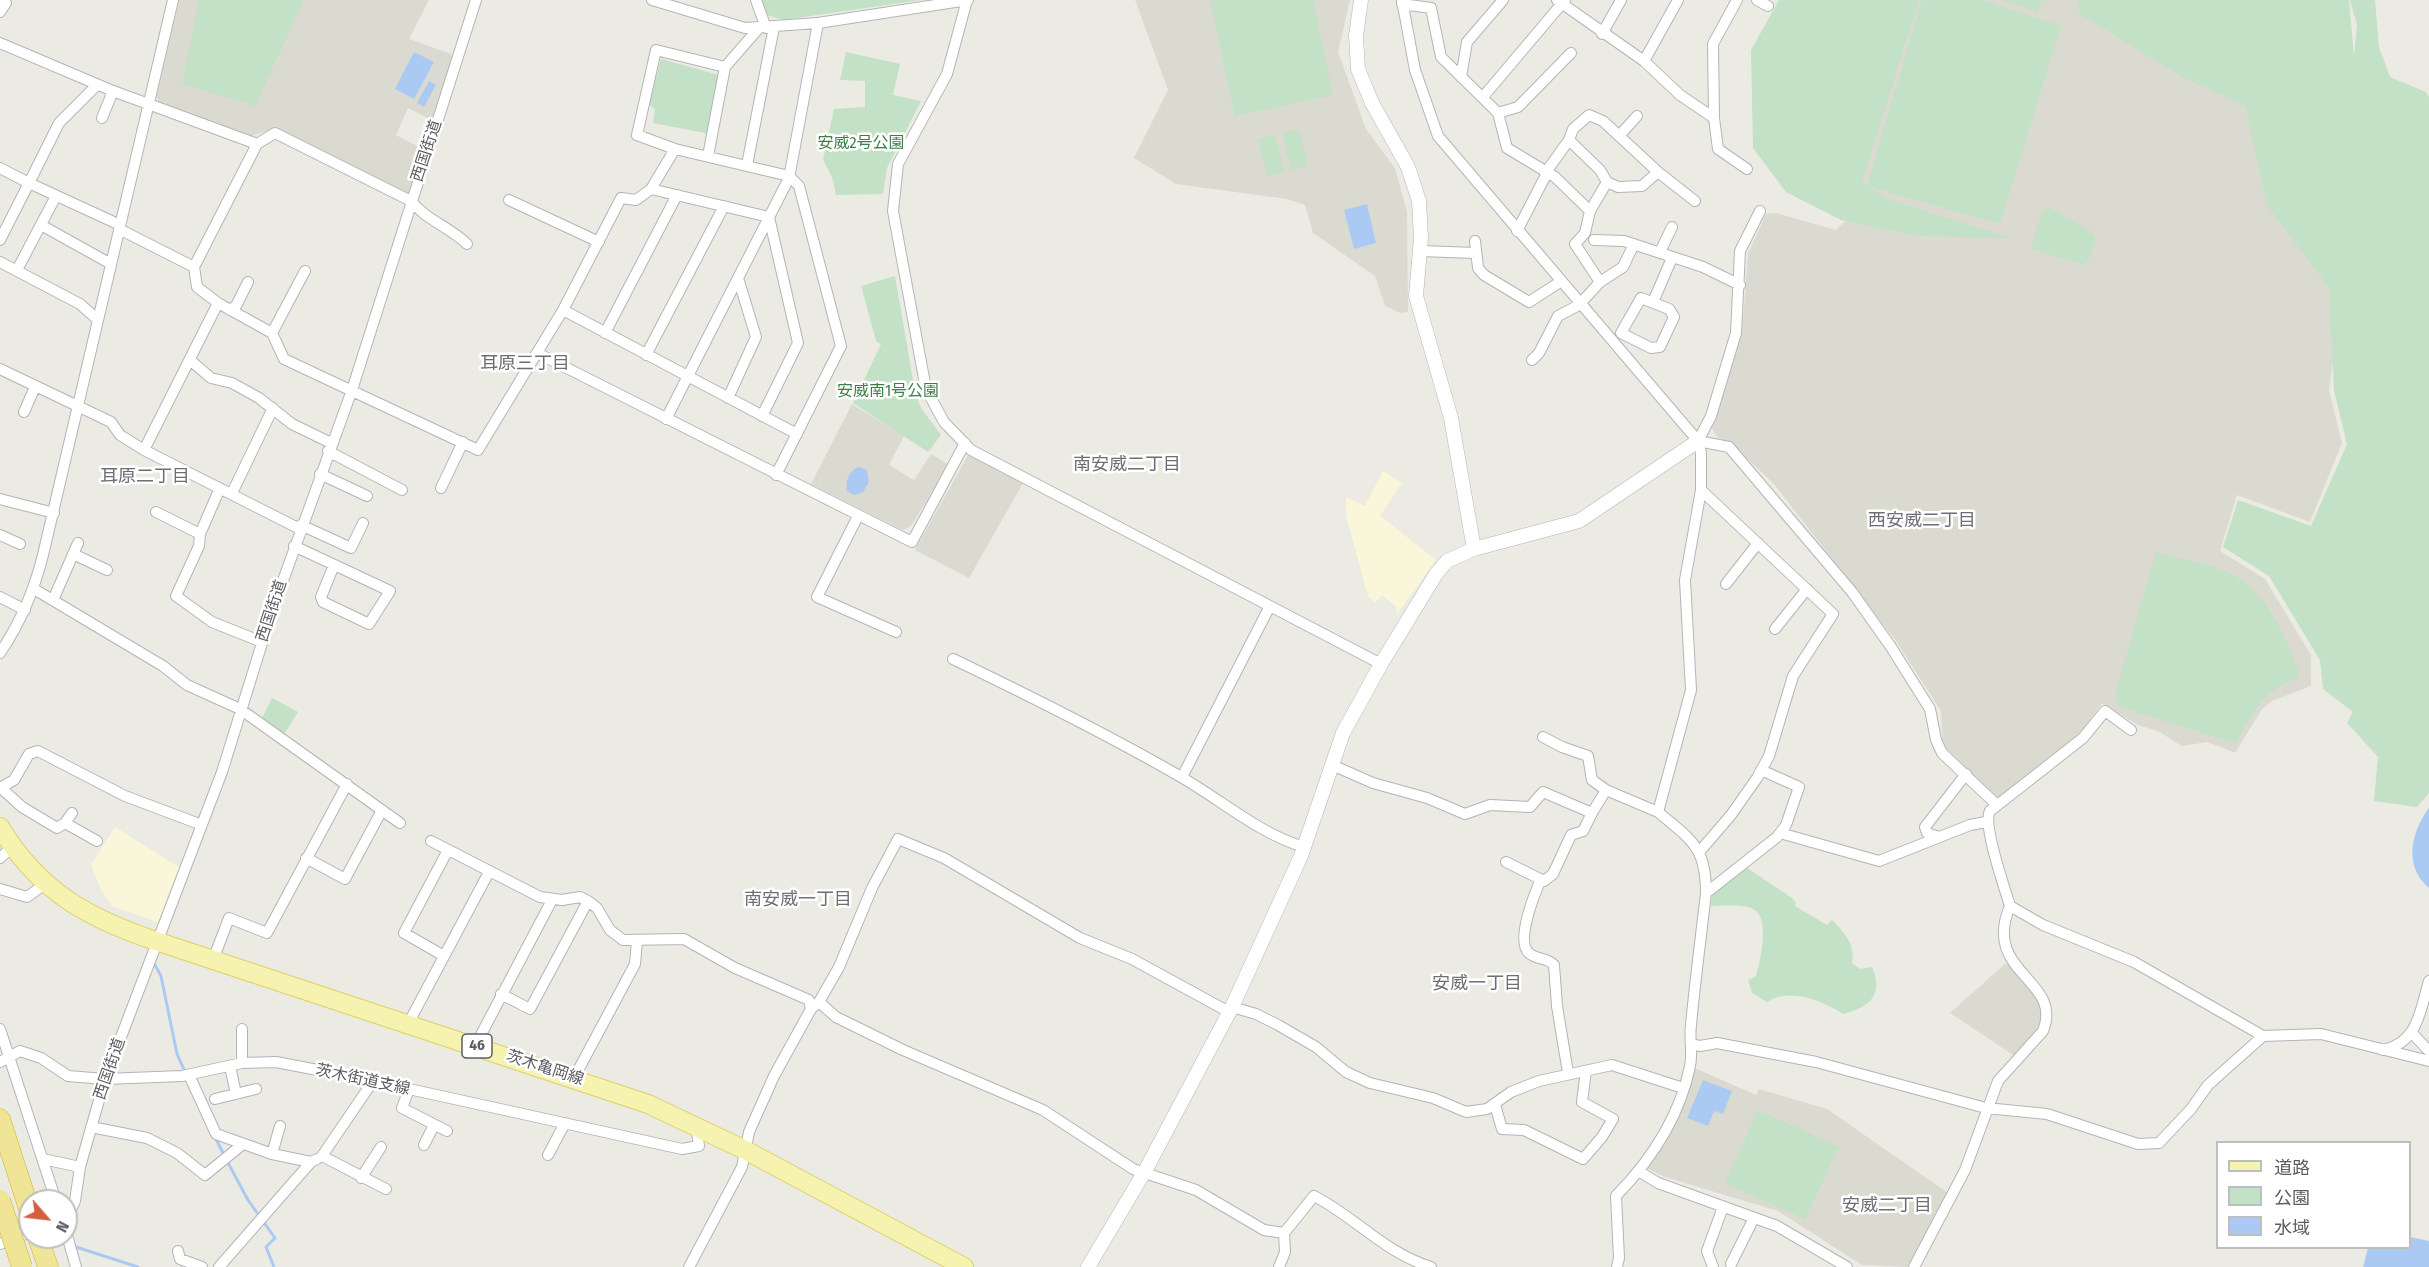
<!DOCTYPE html>
<meta charset="utf-8">
<style>
body{margin:0}
#map{position:relative;width:2429px;height:1267px;overflow:hidden;background:#ecebe3;font-family:"Fira Sans Condensed","Noto Sans JP",sans-serif}
canvas{display:block}
.legend{position:absolute;left:2216px;top:1141px;width:195px;height:108px;box-sizing:border-box;background:#fff;border:2px solid #bdbec0;margin:0;padding:8px 10px;list-style:none;font-size:18px;color:#5b5d62}
.legend li{display:flex;align-items:center;gap:12px;height:30px}
.legend b{width:30px;border:2px solid #bdbec0}
.north{position:absolute;left:18px;top:1189px;width:60px;height:60px;box-sizing:border-box;background:#fff;border:2px solid #bdbec0;border-radius:50%;rotate:118deg;font-size:16px;font-weight:700;line-height:24px;text-align:center;color:#5b5d62}
.north::after{content:'';display:block;margin:auto;width:21px;height:27px;background:#d45f41;clip-path:polygon(50% 0,100% 100%,50% 72%,0 100%)}
</style>
<div id="map">
<canvas width="2429" height="1267"></canvas>
<ul class="legend">
<li><b style="height:8px;background:#f5f3af"></b>道路</li>
<li><b style="height:16px;background:#c2e1c6"></b>公園</li>
<li><b style="height:16px;background:#aacaf4"></b>水域</li>
</ul>
<div class="north">N</div>
</div>
<script>
const g = document.querySelector('canvas').getContext('2d');
g.lineJoin = 'round';
function fill(path, color) {
  g.fillStyle = color;
  g.fill(path, 'evenodd');
}
function trace(path, color, width, dash) {
  g.strokeStyle = color;
  g.lineWidth = width;
  g.lineCap = dash ? 'butt' : 'round';
  g.setLineDash(dash || []);
  g.stroke(path);
}
function write(font, color, halo, rows, align = 'center') {
  g.font = font + ' "Fira Sans Condensed","Noto Sans JP",sans-serif';
  g.lineWidth = 5;
  g.setLineDash([]);
  g.textBaseline = 'middle';
  g.strokeStyle = halo;
  g.fillStyle = color;
  for (const [text, x, y, turn = 0] of rows) {
    g.save();
    g.translate(x, y);
    g.rotate((+turn || 0) * Math.PI / 180);
    g.textAlign = isNaN(turn) ? turn : align;
    if (halo) g.strokeText(text, 0, 0);
    g.fillText(text, 0, 0);
    g.restore();
  }
}
fill(new Path2D(`
 M1383,471l19,12 -22,33 56,44 -39,54 -1,-7 -14,-12 -7,7 -7,-6 -22,-80v-19l19,9z
 M115,827l67,42 -20,55 -50,-18 -11,-16 -10,-25z`), '#f9f6da');
fill(new Path2D(`
 M179,0h250l-20,39 42,15 1,4 -19,63 -25,-13 -12,27 28,15 -14,46 -137,-67 -22,7 -92,-33 -3,-7z
 M1135,0h215l-12,52 28,77 29,39 12,44 1,100 -8,1 -15,-7 -10,-30 -62,-43 -8,-28 -18,-6 -111,-15 -42,-26 34,-68z
 M1900,0h194l160,101 89,189 -14,100 13,53 -32,79 -73,-27 -17,56 45,28 46,76v31l-39,15 -10,8 -27,44 -27,-11 -26,4 -24,-15 -20,-6 -36,-22 -21,29 -85,68 -53,-55 -2,-34 -45,-70 -122,-157 -41,-39 -16,-8 -5,-9 30,-94 6,-80 18,-40 10,-1 60,17 9,-9z
 M852,404l52,32 -15,29 25,15 17,-26 18,11 -38,61 -8,4 -92,-46z
 M971,450l55,28 -57,100 -54,-28z
 M2006,963l26,24 13,30 -29,40 -66,-44z
 M1695,1068l61,27 3,-6 68,20 121,84 -41,74 -45,-2 -84,-54 -116,-35 -15,-8 28,-49z`), '#dbdad1');
fill(new Path2D(`
 M199,0h105l-49,106 -73,-22z
 M759,0h162l-138,20 -19,-6z
 M1210,0h103l20,95 -98,21z
 M1779,0h140l-57,182 5,4 55,-186h59l80,26 -61,198 -133,-38 20,13 124,39 -92,-2 -78,-16 -55,-28 -33,-44 -2,-98z
 M2003,0h39l-4,12z
 M2077,0h272l5,57 3,-32 -7,-25h25l4,47 11,30 36,15 3,5v696l-12,14 -43,-6 4,-44 -31,-34 6,-11 -30,-23 -3,-29 -51,-84 -46,-29 15,-47 73,26 36,-82 -13,-53 -5,-103 -62,-83 -22,-99 -63,-29 -102,-63z
 M846,52l54,12 -7,31 28,6 -34,67 -4,26 -47,1 -4,-18 -9,-17 11,-51 31,-2v-26l-25,-1z
 M661,59l58,16 -9,59 -57,-11 2,-13 -6,-6z
 M1299,129l9,37 -17,4 -9,-37z
 M1275,135l9,37 -17,4 -9,-37z
 M2050,208l42,24 4,8 -7,19 -6,6 -52,-16 11,-38z
 M895,276l20,116 6,16 20,27 -13,17 -75,-49 28,-59 -5,-3 -15,-55z
 M2156,552c23,7 49,11 72,20 39,18 59,67 72,105 -43,16 -41,31 -65,66l-115,-36 -5,-12z
 M272,698l26,14 -15,24 -22,-16z
 M1747,868l45,30 4,5 -1,3 32,19 5,-5c12,12 24,25 20,43l8,6 12,-2c12,28 -2,40 -29,47 -20,-13 -54,-27 -76,-12l-15,-9 -4,-13 8,-4c4,-13 15,-59 -3,-67 -11,-5 -30,-3 -42,-3l1,-11z
 M1758,1110l81,37 -34,72 -80,-36z`), '#c2e1c6');
fill(new Path2D(`
 M414,52l20,10 -20,37 -19,-10z
 M429,81l7,4 -12,22 -7,-4z
 M1367,204l9,39 -22,6 -10,-39z
 M859,467l8,3 2,12 -6,10 -9,3 -7,-4c-2,-10 2,-21 12,-24z
 M2429,808v80c-26,-22 -18,-56 0,-80z
 M1703,1080l29,11 -9,23 -9,-3 -6,15 -21,-8z
 M2410,1237l19,4v26h-66l5,-19h42z`), '#aacaf4');
trace(new Path2D(`
 M155,965l6,11 16,78 9,20
 M215,1137l9,18
 M227,1161l21,39 27,38 -9,9 8,20
 M76,1247l62,20`), '#aacaf4', 3);
const minor = new Path2D(`
 M652,0l93,28 73,-5 150,-23
 M756,0l10,28
 M967,0l-20,74 -49,90 -5,47 33,178 18,33 27,28 410,214
 M1402,0l13,70 23,66 260,305 3,12v37l-16,90 6,110 -33,122c33,28 48,34 48,81 -5,44 -11,88 -15,132 -2,14 2,27 -1,41 -10,50 -39,94 -74,130l3,62 -2,9
 M1557,0l87,61 36,34 34,23
 M1737,0l-24,44 1,74 4,31 29,20
 M1757,0l11,6
 M0,1l6,2 -6,9
 M1402,4l29,4 10,49 57,56 9,35 48,29 35,34
 M1602,34l19,-34
 M0,43l113,48 144,53 18,-11 136,68c15,19 39,26 56,43
 M1644,61l34,-61
 M725,67l-69,-17 -19,85 38,14 114,27 10,10 42,160 -65,129
 M1461,77l6,-35 36,-42
 M1483,97l82,-97
 M1498,113l20,-6 53,-54
 M102,118l11,-27
 M1619,136l18,-20
 M257,144l-63,123 3,20 21,16 54,30 12,26 194,91 85,-140 58,-112 15,2 15,-11 24,-40
 M708,156l17,-89 34,-39
 M747,165l27,-138
 M0,168l29,15 30,-60 38,-38
 M1546,172l23,-32
 M1607,182l-7,-12 -31,-30 4,-11 16,-14 14,6 55,51 37,29
 M651,189l118,28 29,126 -36,73
 M509,200l90,42
 M41,225l70,39
 M119,229l75,38
 M1517,231l30,-58
 M0,240l29,-57 91,42
 M1594,240l30,1 79,26 37,18
 M1475,241l3,27 6,7 45,27 31,-20
 M1420,251l56,2
 M1660,252l12,-25
 M0,262l80,42 18,16
 M17,270l39,-74
 M1600,282l-25,-38 10,-11 5,-22 17,-29 11,5 24,-1 16,-14
 M1641,298l28,11 5,8 -14,30 -9,1 -30,-15z
 M1653,302l19,-44
 M230,310l6,-4 12,-24
 M563,310l234,124
 M272,333l33,-62
 M605,333l72,-138
 M537,353l375,189 53,-99
 M646,355l78,-149
 M190,360l21,18 21,5 27,15 33,26 39,19
 M1532,360l7,-7 19,-37 21,-11 21,-23 23,-15 11,-23
 M0,369l111,53 9,13 24,15 156,79
 M728,398l28,-61 -18,-59
 M24,412l11,-25
 M666,419l123,-241 29,-155
 M1698,441l31,6 123,145 39,55 39,62 6,31 6,13 55,52
 M1698,441l13,-25 25,-83 4,-82 20,-40
 M144,450l74,-147
 M328,451l74,39
 M320,474l47,22
 M441,488l22,-46
 M232,493l41,-85
 M0,499l54,14
 M156,512l44,22 20,-46
 M858,516l-41,81 79,35
 M301,525l50,23 12,-25
 M200,534l-1,12 -23,50 36,26 50,20
 M0,535l20,9
 M294,546l96,45 -21,33 -46,-22 -2,-5 13,-32
 M73,554l34,16
 M1726,584l32,-41
 M34,589l129,77 24,19 53,24 160,114
 M0,597l25,13
 M53,600l25,-57
 M1775,629l32,-40
 M0,653c21,-31 34,-62 43,-98l130,-555
 M953,659c77,37 154,75 228,118 40,23 79,57 123,70
 M2131,730l-26,-19 -22,27 -93,73c-8,13 15,78 20,95l33,19 91,37 129,74 58,-2 108,27
 M1543,737l19,10 26,9 4,24 14,10
 M1332,765l41,18 54,15 38,16 25,-9 40,2 13,-15 49,21 14,-23 52,22
 M1182,777l88,-171
 M0,788l14,-8 15,-26 9,-3 87,45 77,29
 M1,788l21,19 35,21 8,-5 7,-10
 M65,823l32,18
 M1780,833l99,28 91,-36 16,-3
 M1939,837l-12,-4 -2,-6 41,-53
 M431,841l109,56 22,3 18,-3 8,4 9,7 13,22 13,10 61,-1 51,29 74,32 2,9
 M1700,851l31,-36 26,-37 12,-22 24,-80 40,-62 -132,-124
 M0,858l12,-11
 M306,858l39,21 36,-67
 M1506,862l38,19 9,-7 18,-39 12,-4 9,-18
 M1541,879c-6,14 -26,62 -12,74 7,7 18,4 25,12l3,41 11,67
 M0,889l27,8 18,-13
 M1706,893l71,-56 9,-12 13,-38 -38,-17
 M444,956l-40,-23 44,-83
 M213,960l16,-42 38,15 80,-149
 M501,994l29,15 58,-108
 M819,1002l17,15 67,33 140,60 90,59 63,21 68,40 20,3 30,-37c41,21 71,57 117,71
 M1232,1007l24,7 22,11 38,22 30,25 24,11 63,15 33,14 21,-3 24,-17 28,-11 73,-16 71,23
 M408,1024l81,-152
 M0,1029l56,172
 M2412,1033l17,18
 M1692,1044l8,2 17,-3 99,19 170,46 61,6 91,30 21,-1 32,-34 17,-24 55,-49
 M475,1046l77,-146
 M2383,1050c35,-7 37,-39 46,-69
 M0,1062l20,-11 21,7 27,18 37,3 77,-3 60,-13 34,-1 83,16 323,71 17,-3 -3,-21
 M242,1063v-34
 M230,1066l6,28
 M189,1075l27,59 56,20 39,8
 M574,1078l61,-114 2,-23
 M373,1081l-51,75 64,33
 M409,1089l-7,19 45,23
 M215,1099l41,-10
 M1495,1105l7,24 22,1 59,29 19,-22 11,-18 -31,-17 4,-31
 M91,1127l56,11 30,15 28,22 38,-31
 M424,1145l10,-20
 M272,1154l8,-28
 M548,1155l17,-32
 M43,1159l37,8
 M1640,1172l18,11 119,43 70,41
 M361,1178l20,-31
 M66,1220l9,-19 5,-34 25,-88 117,-307 50,-161 80,-221 124,-390
 M66,1232l10,35
 M0,1244l30,-12
 M178,1251l2,8 22,8
 M1731,1264l23,-46
 M219,1267l92,-105 6,-3
 M689,1267l53,-100 7,-35 25,-56 37,-67 8,-7 20,-35 33,-79 26,-49 46,19 136,80 52,21 97,53
 M1279,1267l6,-15 -1,-19
 M1713,1267l-6,-16 16,-44
 M1914,1267l51,-97 33,-89 45,-50c21,-52 -62,-57 -33,-125`);
const tertiary = new Path2D(`
 M1361,0l-5,36 2,33 14,34 36,64 11,34 2,37 -5,58 35,122 23,131
 M1088,1267l57,-96 87,-164 69,-151 42,-123 38,-69 55,-90 11,-13 27,-12 105,-28 119,-80`);
const primary = new Path2D(`
 M0,827c39,65 89,92 159,115l489,162 97,46 219,117`);
const motorway = new Path2D(`
 M0,1119l30,93
 M38,1237l10,30`);
trace(minor, '#b3b4b8', 12);
trace(tertiary, '#b3b4b8', 15);
trace(primary, '#e0ce68', 20);
trace(motorway, '#d4b21a', 21);
trace(minor, '#fff', 10);
trace(tertiary, '#fff', 14);
trace(primary, '#f5f3af', 18);
trace(motorway, '#f0e596', 20);
const motorwayBridge = new Path2D(`
 M0,1200l22,67`);
trace(motorwayBridge, '#d4b21a', 21, []);
trace(motorwayBridge, '#f0e596', 20);
for (const [x, y, w] of [
 [477,1046,30]
]) {
  const box = new Path2D();
  box.roundRect(x - w / 2, y - 12, w, 24, 4.5);
  g.fillStyle = '#fff';
  g.fill(box);
  trace(box, '#5b5d62', 1.5);
}
write('bold 15px', '#5b5d62', null, [
 ["46",477,1046]
]);
write('16px', '#3e7e49', '#fff', [
 ["安威2号公園",861,144],
 ["安威南1号公園",888,392]
]);
write('16px', '#5b5d62', '#fff', [
 ["西国街道",427,151,-72],
 ["西国街道",272,611,-72],
 ["茨木亀岡線",545,1068,18],
 ["西国街道",110,1069,-71],
 ["茨木街道支線",363,1080,12]
]);
write('18px', '#6c6f74', '#fff', [
 ["耳原三丁目",525,364],
 ["南安威二丁目",1127,465],
 ["耳原二丁目",145,477],
 ["西安威二丁目",1922,521],
 ["南安威一丁目",798,900],
 ["安威一丁目",1477,984],
 ["安威二丁目",1887,1206]
]);
</script>
